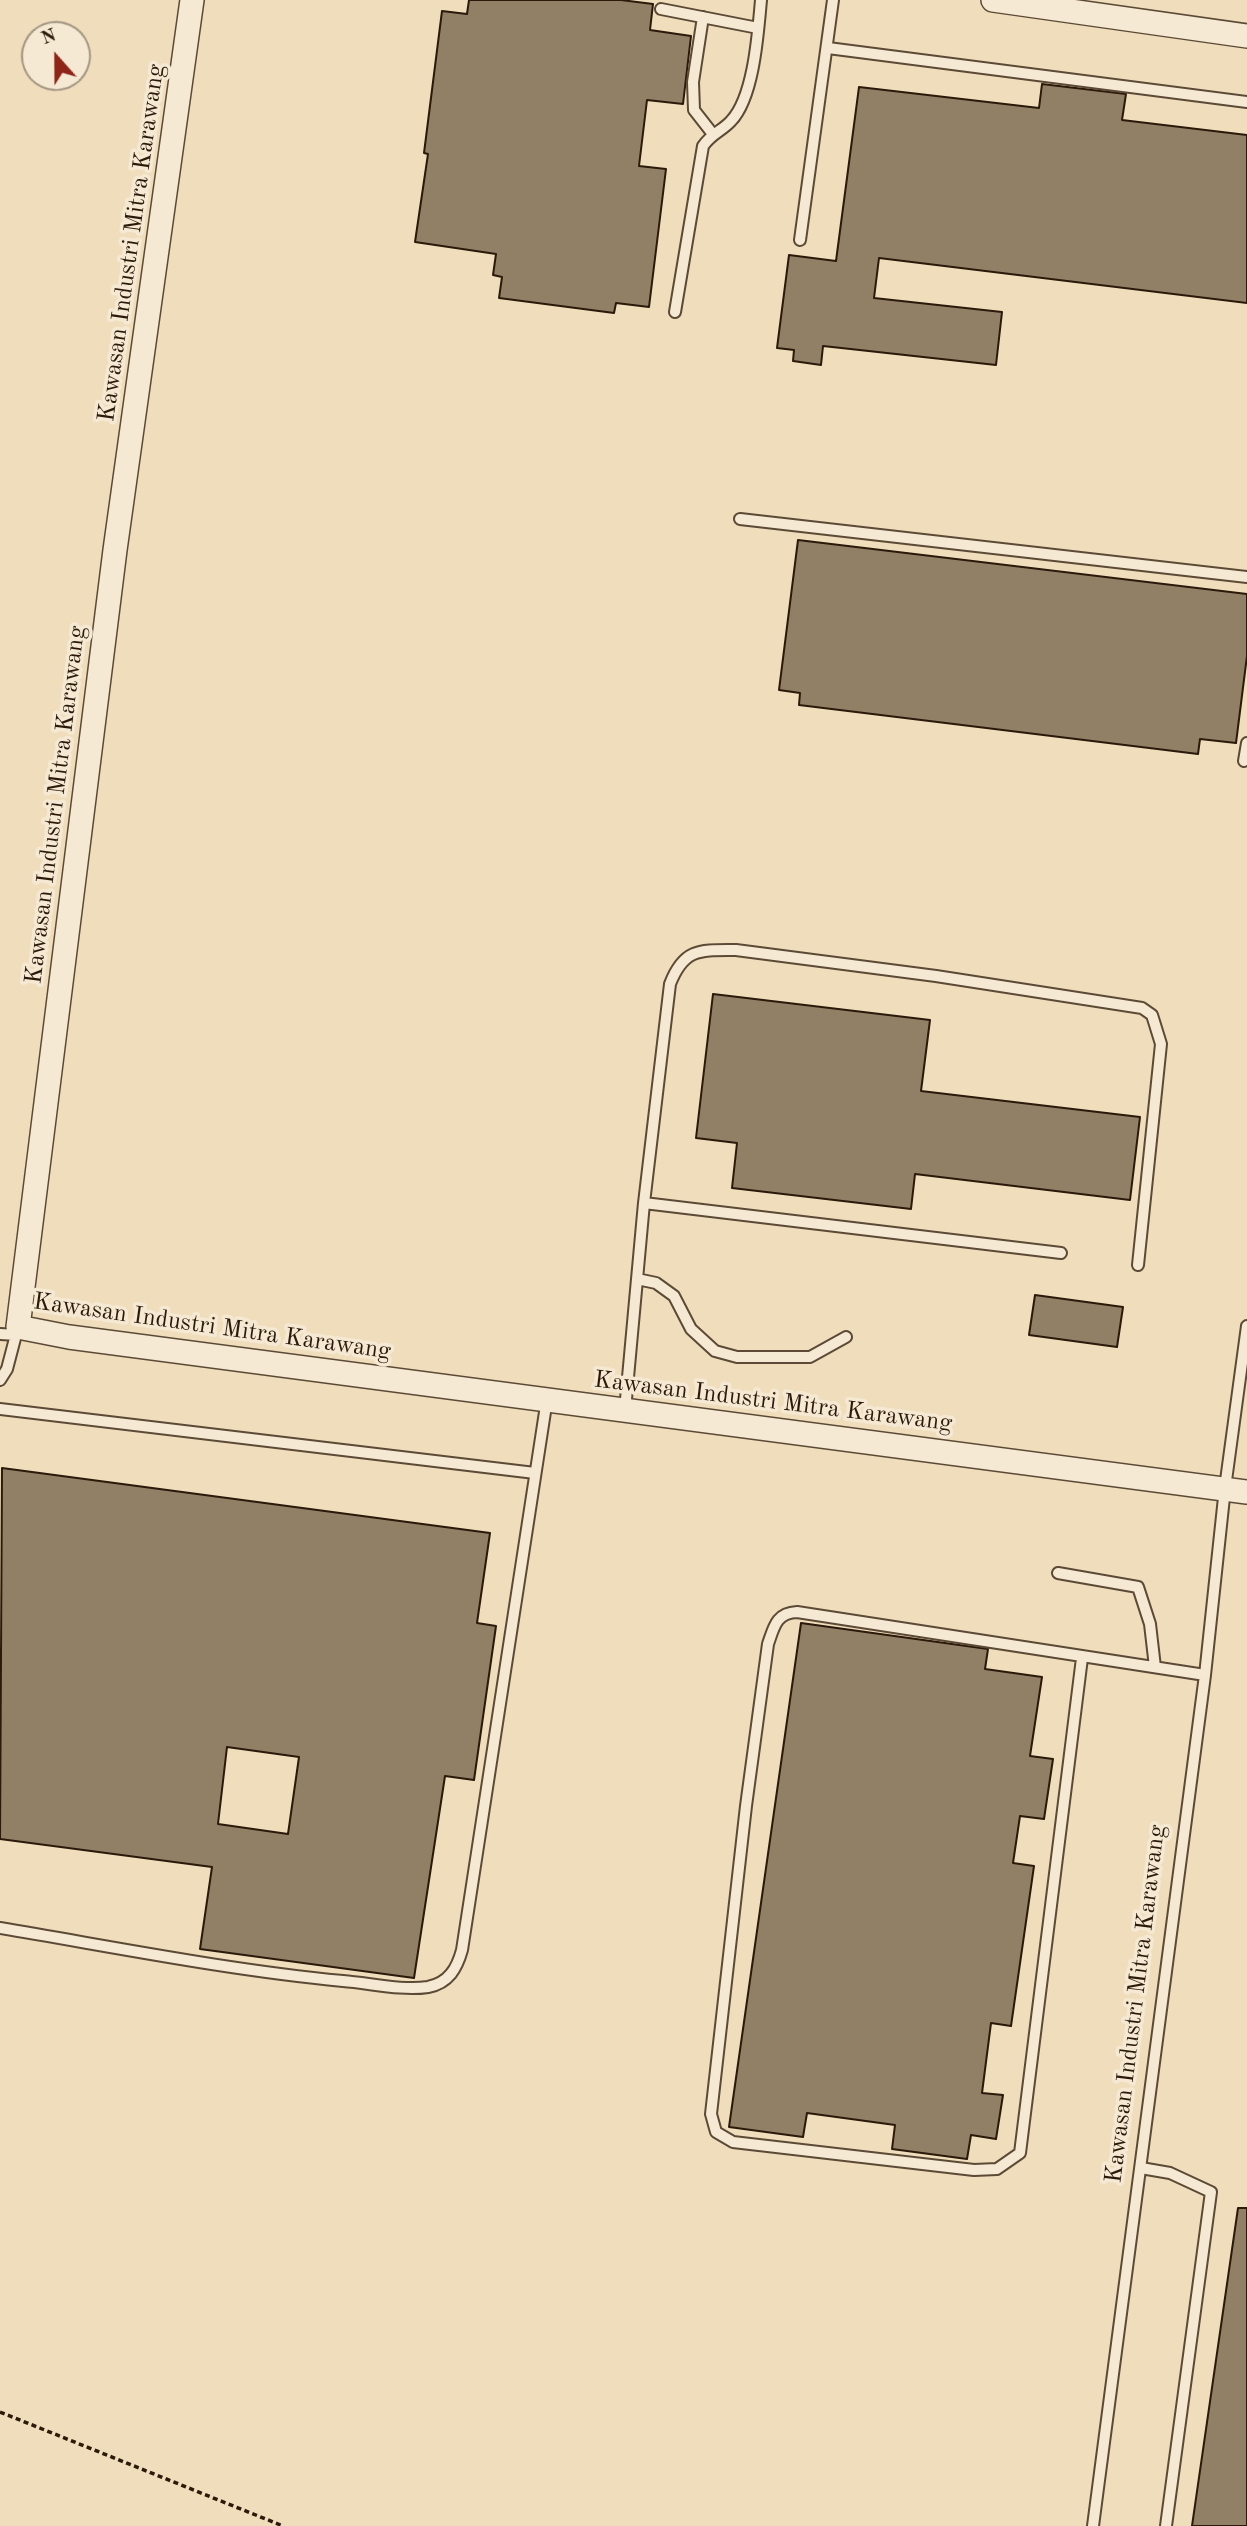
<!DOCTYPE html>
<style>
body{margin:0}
#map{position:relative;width:1247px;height:2526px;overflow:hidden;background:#efddbb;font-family:"Old Standard TT",serif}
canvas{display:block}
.north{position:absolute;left:21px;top:21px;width:70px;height:70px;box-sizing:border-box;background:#f5e9d3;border:2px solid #a49683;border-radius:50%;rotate:339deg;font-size:19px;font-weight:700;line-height:28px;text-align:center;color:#2b190a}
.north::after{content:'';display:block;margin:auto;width:24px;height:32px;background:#8f2418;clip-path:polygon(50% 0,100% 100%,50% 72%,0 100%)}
</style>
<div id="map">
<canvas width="1247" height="2526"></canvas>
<div class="north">N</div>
</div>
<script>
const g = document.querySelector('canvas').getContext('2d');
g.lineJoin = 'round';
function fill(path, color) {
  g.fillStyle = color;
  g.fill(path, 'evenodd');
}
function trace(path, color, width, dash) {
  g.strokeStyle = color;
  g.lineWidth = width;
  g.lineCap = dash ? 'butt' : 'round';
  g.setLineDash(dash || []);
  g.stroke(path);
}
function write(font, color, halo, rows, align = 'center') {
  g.font = font + ' "Old Standard TT",serif';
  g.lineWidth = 7;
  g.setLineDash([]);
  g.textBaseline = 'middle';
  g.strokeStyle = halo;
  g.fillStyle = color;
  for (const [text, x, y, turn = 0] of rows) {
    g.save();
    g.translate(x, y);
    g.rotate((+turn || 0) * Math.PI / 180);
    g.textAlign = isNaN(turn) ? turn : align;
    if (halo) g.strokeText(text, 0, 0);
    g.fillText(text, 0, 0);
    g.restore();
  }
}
const building = new Path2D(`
 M469,0h152l32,4 -3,26 41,6 -8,68 -36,-4 -8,66 27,3 -17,138 -33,-4 -2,10 -115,-15 3,-21 -9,-2 3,-21 -81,-12 13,-88 -4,-1 18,-142 25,3z
 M1042,84l84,10 -4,26 125,15v168l-368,-45 -5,40 128,14 -6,53 -173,-19 -2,19 -28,-4 1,-11 -17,-2 12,-93 47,6 23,-174 180,21z
 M798,540l449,54v62l-11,87 -36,-4 -2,15 -399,-49 1,-12 -21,-3z
 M713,994l217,26 -9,71 219,26 -10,83 -215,-26 -4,35 -179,-21 5,-45 -41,-5z
 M1035,1295l88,12 -6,40 -88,-12z
 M2,1468l488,65 -13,90 19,3 -22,154 -29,-4 -31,202 -214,-29 12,-82 -212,-28zM227,1747l72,10 -11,77 -70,-10z
 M801,1623l187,26 -3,20 57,8 -12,79 23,3 -9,60 -24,-3 -7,47 21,3 -23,160 -20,-3 -9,70 21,2 -7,44 -25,-4 -4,24 -75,-10 3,-24 -88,-12 -4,24 -74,-10z
 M1238,2208h9v318h-55z`);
fill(building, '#917f66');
trace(building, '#2b190a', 2);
const service = new Path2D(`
 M661,9l97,19
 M703,17l-10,65 1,28 18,23
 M828,48l419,54
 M800,240l33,-240
 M675,312l28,-166c9,-13 19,-15 28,-25 23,-24 27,-88 30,-121
 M740,519l507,58
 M1244,761l3,-18
 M644,1203l417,50
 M637,1279l19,4 18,13 17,33 24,22 22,6h73l36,-20
 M0,1334l17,1
 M0,1380l7,-11 11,-42
 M0,1409l535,64
 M625,1410l19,-207 26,-219c14,-36 30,-34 66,-34l200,26 206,32 10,7 9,29 -23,221
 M1058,1573l80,14 12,37 5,43
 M1082,1658l-62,495 -23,16 -23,1 -241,-28 -17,-10 -5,-18 35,-308 22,-162c6,-17 8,-31 29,-32l408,63
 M0,1928c114,19 228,42 343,53 27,2 59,10 85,6 21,-4 29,-19 34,-37l85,-551
 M1141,2168l29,5 41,19 -45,334
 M1093,2526l112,-851 20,-187 22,-162`);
const minor = new Path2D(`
 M192,0l-77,550 -97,777 51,10 1178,155
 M993,0l254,36`);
trace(service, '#5c4a36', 14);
trace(minor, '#5c4a36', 26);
trace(new Path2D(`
 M0,2412l283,114`), '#2b190a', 3.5, [5, 3.5]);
trace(service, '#f5e9d3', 10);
trace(minor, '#f5e9d3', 23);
write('24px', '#2b190a', '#f5e9d3', [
 ["Kawasan Industri Mitra Karawang",132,243,-82],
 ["Kawasan Industri Mitra Karawang",56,805,-83],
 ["Kawasan Industri Mitra Karawang",212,1327,8],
 ["Kawasan Industri Mitra Karawang",773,1402,7],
 ["Kawasan Industri Mitra Karawang",1136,2004,-83]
]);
</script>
